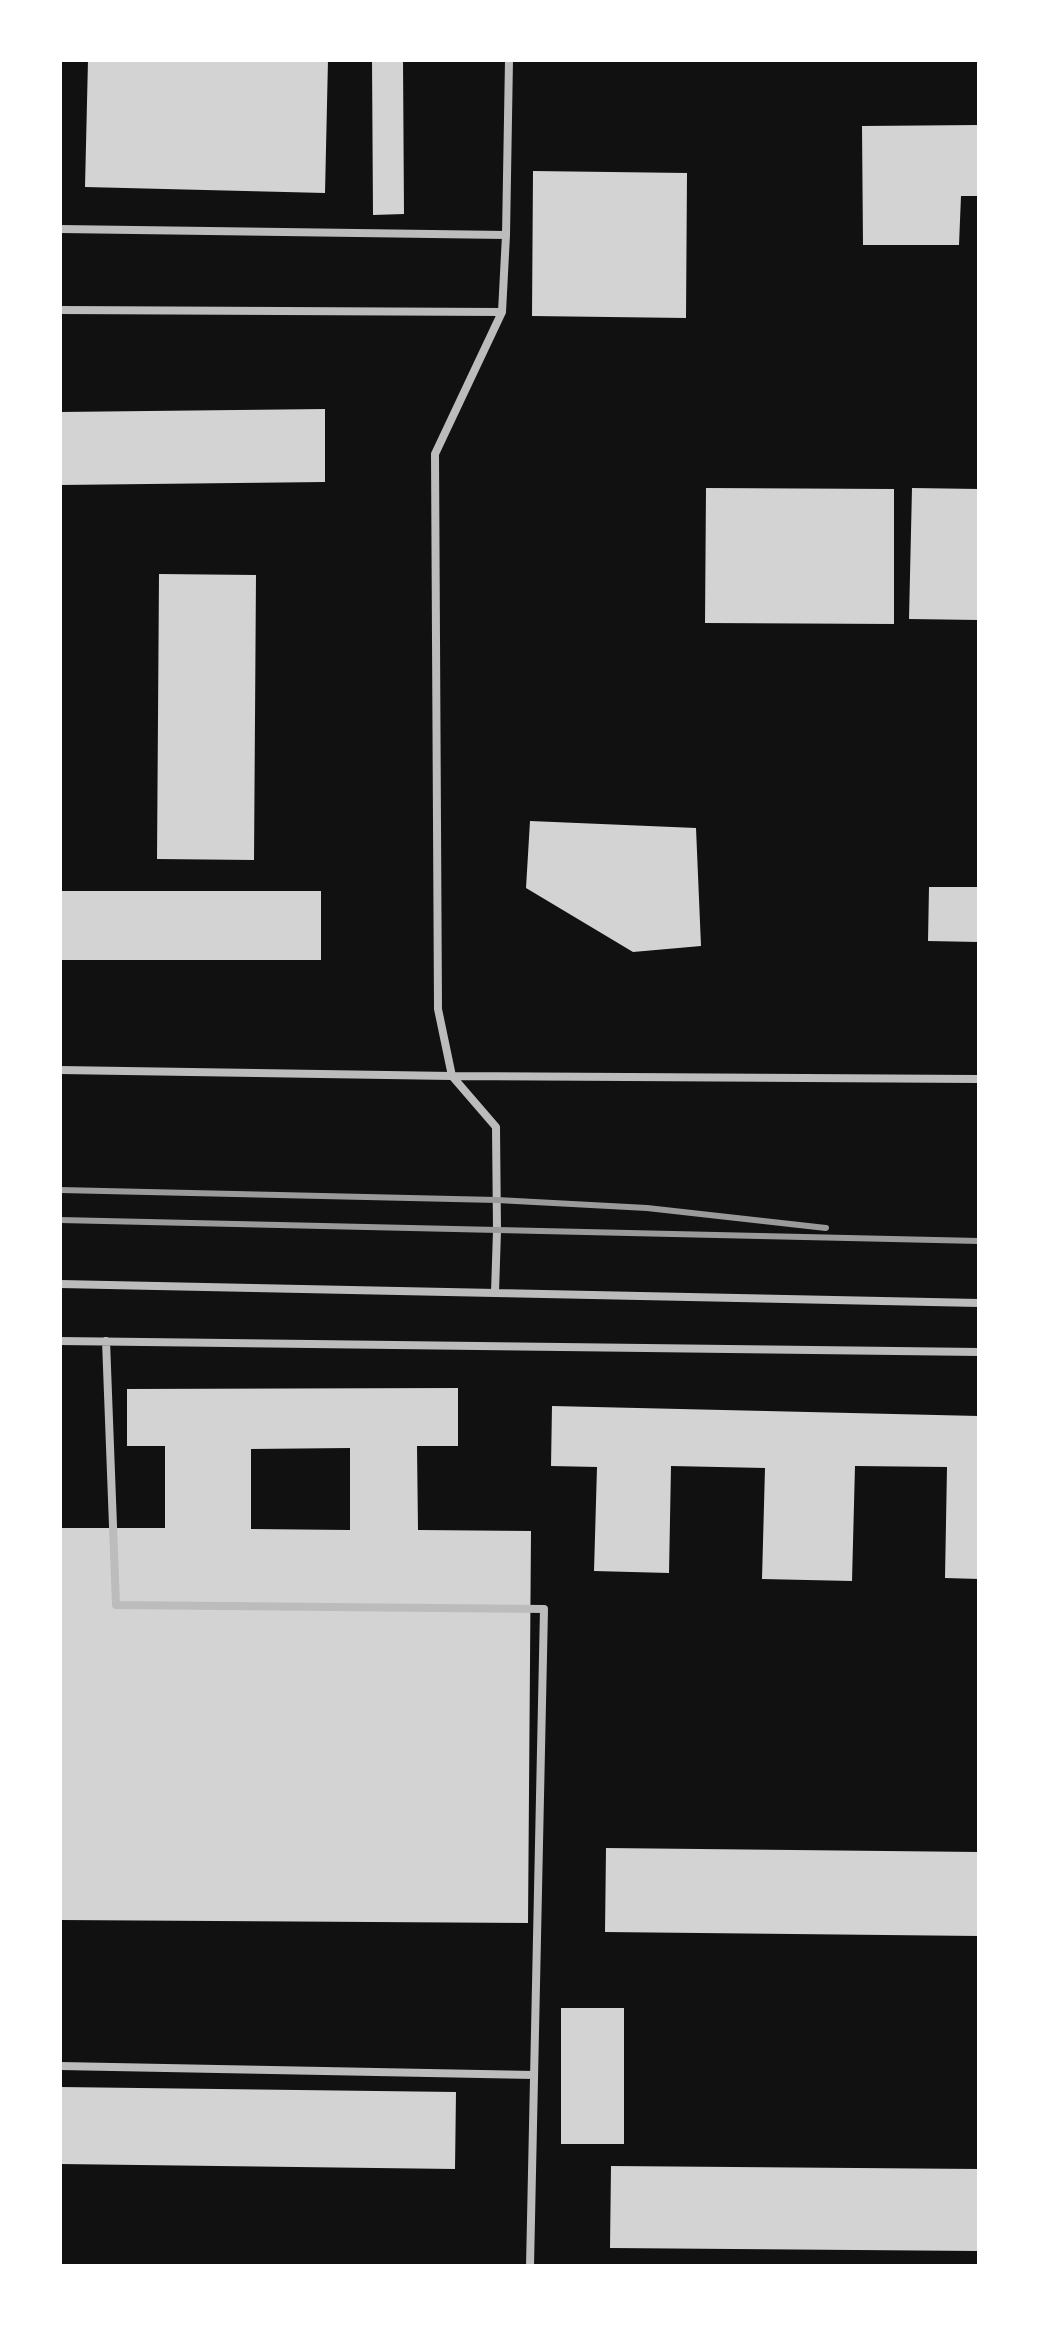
<!DOCTYPE html>
<style>
body{margin:0}
#map{position:relative;width:1039px;height:2326px;overflow:hidden;background:#111;font-family:"PT Sans Narrow",sans-serif}
canvas{display:block}
.frame{position:absolute;inset:0;border:62px solid #fff;pointer-events:none}
</style>
<div id="map">
<canvas width="1039" height="2326"></canvas>
<div class="frame"></div>
</div>
<script>
const g = document.querySelector('canvas').getContext('2d');
g.lineJoin = 'round';
function fill(path, color) {
  g.fillStyle = color;
  g.fill(path, 'evenodd');
}
function trace(path, color, width, dash) {
  g.strokeStyle = color;
  g.lineWidth = width;
  g.lineCap = dash ? 'butt' : 'round';
  g.setLineDash(dash || []);
  g.stroke(path);
}
fill(new Path2D(`
 M88,60h240l-3,133 -240,-6z
 M372,60h31l1,154 -31,1z
 M979,125v71h-18l-2,49h-96l-1,-119z
 M533,171l154,2 -1,145 -154,-2z
 M325,409v73l-265,3v-73z
 M706,488l188,1v135l-189,-1z
 M912,488l67,1v131l-70,-1z
 M159,574l97,1 -2,285 -97,-1z
 M530,821l166,7 5,118 -68,6 -107,-64z
 M929,887h50v55l-51,-1z
 M60,891h261v69h-261z
 M458,1388v58h-41l1,84 113,1 -3,392 -468,-3v-392h105v-82h-38v-57zM350,1448v82l-99,-1v-80z
 M552,1406l427,10v163l-34,-1 2,-111 -92,-1 -3,115 -90,-2 3,-111 -94,-2 -2,107 -75,-2 3,-104 -46,-1z
 M606,1848l373,4v84l-374,-4z
 M561,2008h63v136h-63z
 M60,2087l396,5 -1,77 -395,-5z
 M611,2166l368,3v82l-369,-3z`), '#d3d3d3');
trace(new Path2D(`
 M60,229l446,6
 M60,310l442,2
 M60,1070l392,6 527,3
 M60,1284l919,19
 M495,1292l2,-61 -1,-104 -44,-51 -14,-67 -3,-555 67,-142 4,-77 3,-175
 M60,1341l919,11
 M106,1341l10,264 428,4 -14,657
 M60,2066l474,9`), '#bcbcbc', 8);
trace(new Path2D(`
 M60,1190l437,10 150,8 179,20
 M60,1220l919,21`), '#9a9a9a', 6);
</script>
